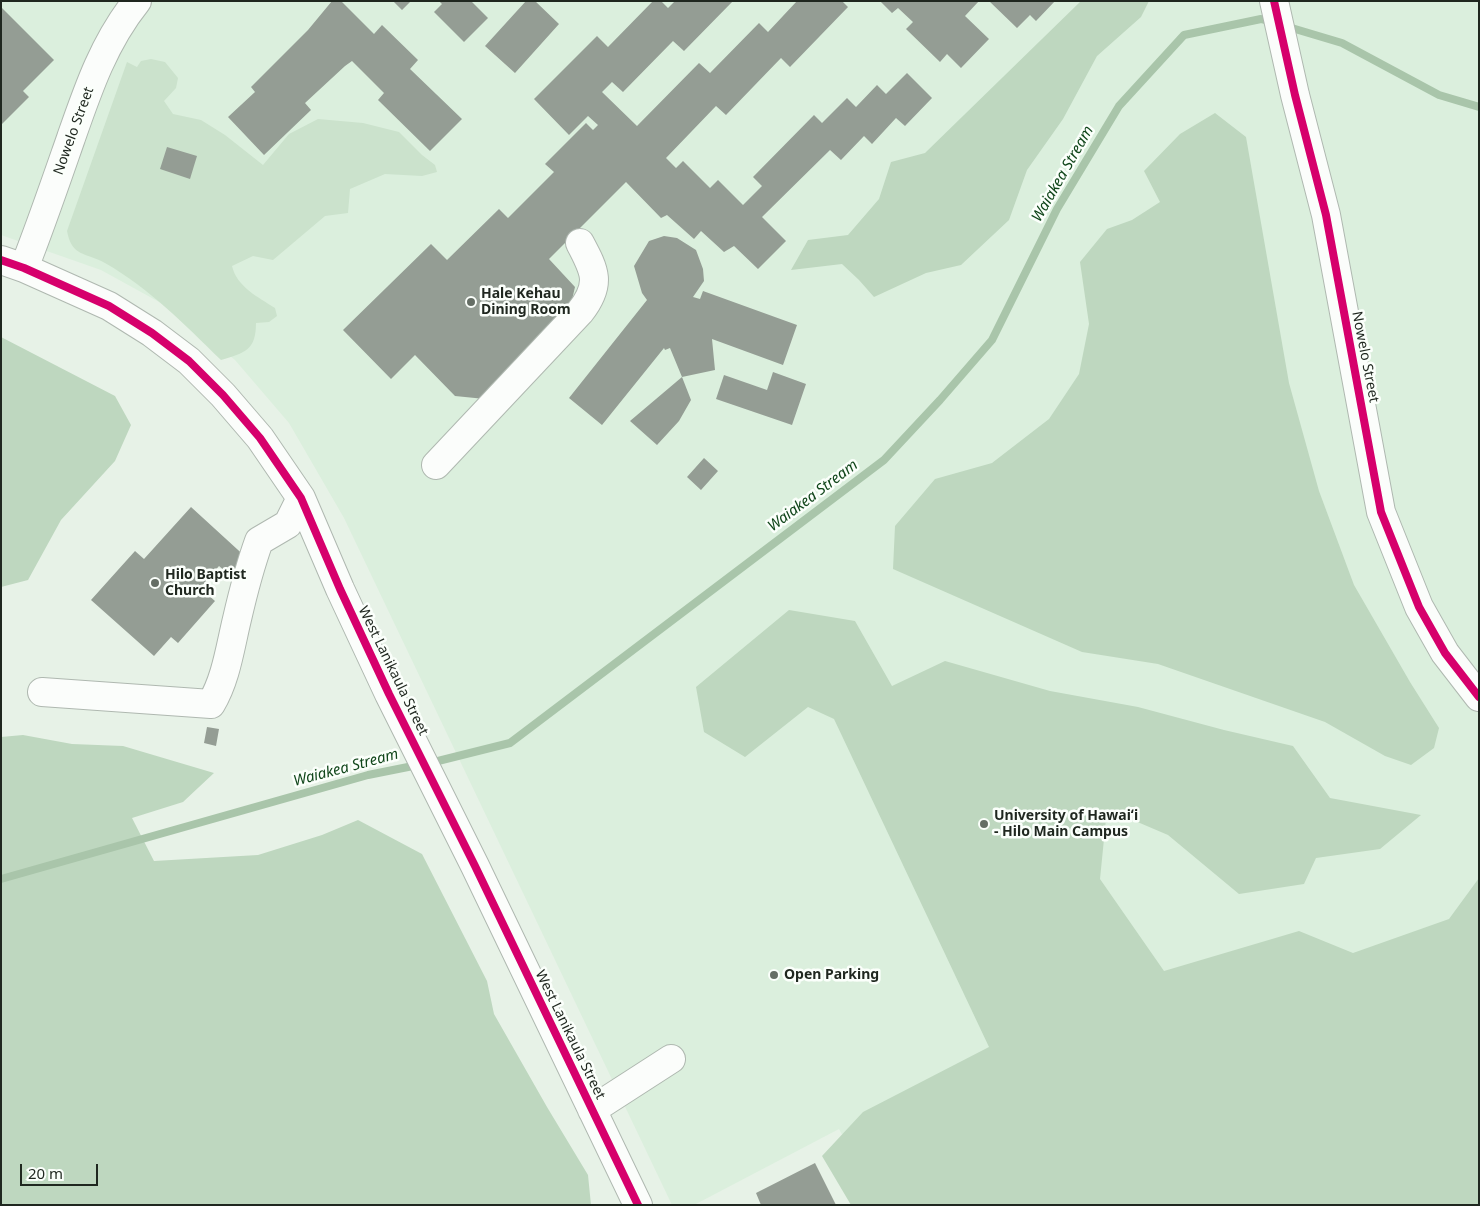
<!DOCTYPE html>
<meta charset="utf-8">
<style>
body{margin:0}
#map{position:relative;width:1480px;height:1206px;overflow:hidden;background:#e7f2e7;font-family:"Noto Sans",sans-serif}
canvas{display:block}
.frame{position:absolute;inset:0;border:2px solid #1f271f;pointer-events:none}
.scale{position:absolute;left:20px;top:1164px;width:78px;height:22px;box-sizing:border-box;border:2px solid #1f271f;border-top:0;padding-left:6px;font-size:15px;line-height:18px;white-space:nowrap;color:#1f271f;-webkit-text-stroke:4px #fbfffb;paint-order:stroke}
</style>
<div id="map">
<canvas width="1480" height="1206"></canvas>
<div class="frame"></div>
<div class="scale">20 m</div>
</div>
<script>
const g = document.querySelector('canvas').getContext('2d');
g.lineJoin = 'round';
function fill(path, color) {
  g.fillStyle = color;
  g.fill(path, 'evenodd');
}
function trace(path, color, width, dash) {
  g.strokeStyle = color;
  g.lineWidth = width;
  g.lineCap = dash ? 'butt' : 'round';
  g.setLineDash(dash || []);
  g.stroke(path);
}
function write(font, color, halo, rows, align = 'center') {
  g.font = font + ' "Noto Sans",sans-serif';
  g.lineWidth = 5;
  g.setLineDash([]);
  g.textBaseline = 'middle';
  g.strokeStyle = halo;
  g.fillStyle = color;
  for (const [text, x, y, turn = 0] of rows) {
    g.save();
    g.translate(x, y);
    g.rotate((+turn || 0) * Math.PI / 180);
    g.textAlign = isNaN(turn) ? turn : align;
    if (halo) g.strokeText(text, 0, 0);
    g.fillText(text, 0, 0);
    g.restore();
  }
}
fill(new Path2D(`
 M1,1h1478v1204l-622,-44 -18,-32 -145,76h-22l-328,-687 -55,-95 -54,-63 -65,-52 -69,-38 -100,-35z`), '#dbefdd');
fill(new Path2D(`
 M151,59l14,3 13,16 -2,10 -12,13 9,13 28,6 24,15 38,30 26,-31 29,-15 45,4 36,9 23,23 13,10 2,7 -15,4 -37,-2 -35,15 -2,24 -23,3 -52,44 -20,-4 -21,10c5,21 26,31 43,42l2,8 -8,6 -13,1c0,27 -11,30 -35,37 -36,-35 -72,-72 -116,-97 -20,-11 -33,-6 -38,-32l60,-169 10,5 4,-6z`), '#cbe2cc');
fill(new Path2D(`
 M1081,1h68l-8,16 -44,39 -34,63 -36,51 -18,50 -48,45 -35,8 -52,24 -15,-17 -17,-16 -51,6 17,-30 40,-5 31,-36 12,-37 34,-9z
 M1215,113l31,24 43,246 30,108 35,94 56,97 29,46 -5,20 -23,17 -26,-9 -60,-34 -167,-58 -76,-12 -189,-83 2,-43 40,-47 57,-16 57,-44 30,-45 10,-50 -9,-62 27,-33 25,-9 28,-18 -16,-31 36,-37z
 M1,337l114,59 16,29 -16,36 -54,59 -33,60 -27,7z
 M789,610l66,11 37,65 53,-25 105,30 88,16 86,23 69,16 37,52 91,17 -41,34 -64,9 -12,26 -65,10 -71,-59 -61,-26 -7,70 64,92 135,-40 54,22 96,-34 30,-41v327h-628l-29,-49 41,-44 126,-65 -155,-328 -26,-12 -63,50 -41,-25 -8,-45z
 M23,735l49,9 51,2 91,27 -31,29 -51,16 22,43 104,-6 64,-20 36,-15 64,34 65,127 7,33 53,93 41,68 3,30h-590v-468z`), '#bed7bf');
trace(new Path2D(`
 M1285,26l57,17 97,52 40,12
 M430,763l80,-20 374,-283 56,-60 52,-60 65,-131 62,-103 65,-71 77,-16 11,3
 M1,879l367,-104 50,-10`), '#a9c5aa', 8);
fill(new Path2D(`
 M332,1h9l33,33 8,-9 36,35 -8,9 52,50 -32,32 -52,-51 6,-7 -32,-32 -7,5 -40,37 6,7 -47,45 -36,-38 27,-25 -4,-5 57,-57z
 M393,1h18l-9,9z
 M439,1h32l17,17 -24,24 -30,-30 8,-8z
 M526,1h9l24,23 -44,49 -30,-27z
 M653,1h8l7,7 7,-7h58l-49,50 -11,-10 -50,51 -11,-10 -10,10 35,34 62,-63 11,10 49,-50 9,9 29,-31h45l6,6 -58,60 -9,-9 -55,57 -10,-9 -50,52 10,10 7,-7 27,27 8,-8 25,25 19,-19 -9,-9 61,-62 8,8 25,-25 9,9 21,-22 9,9 21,-21 25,25 -27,28 -9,-8 -24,26 -8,-8 -23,24 -11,-10 -68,67 24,24 -28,28 -24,-23 -10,6 -23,-21 -7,8 -27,-24 -6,3 -35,-36 -77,77 26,28 -7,30 -83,82 -30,-3 -40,-41 -24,24 -48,-49 88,-86 16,16 52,-51 9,9 46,-46 -9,-8 41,-41 7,7 5,-5 -10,-9 -19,19 -35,-36 63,-63 11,11z
 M880,1h99l-14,15 24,23 -28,29 -14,-14 -7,8 -34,-33 7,-7 -15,-14 -6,5z
 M989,1h66l-19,20 -6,-6 -13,13z
 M1,7l53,53 -31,31 6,6 -28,28z
 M167,147l30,9 -7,23 -30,-10z
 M664,236l13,2 19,12 7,19 1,12 -11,16 7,2 3,-8 94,34 -14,40 -71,-26 3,31 -33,7 -12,-29 -5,2 -1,-2 -62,77 -33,-27 78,-98 -5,-7 -8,-27 15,-25z
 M773,372l33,12 -14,41 -76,-26 8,-24 43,15z
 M682,377l9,23 -12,21 -22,24 -27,-24z
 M704,458l14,13 -17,19 -14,-13z
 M191,507l58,53 -16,18 -14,-12 -19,22 15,13 -37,42 -7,-6 -17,19 -63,-56 44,-49 9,8z
 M207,727l12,2 -3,17 -12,-3z
 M815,1163l21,42h-75l-5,-12z`), '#949d94');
const minor = new Path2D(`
 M1274,1l21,94 31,120 55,297 38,95 26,46 34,44
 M1,260l23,8 85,38 43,27 37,28 34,34 37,43 41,60 39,91 49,105 86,172 163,339
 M24,268c17,-43 32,-87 47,-130 17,-49 33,-96 66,-137
 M436,465l144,-153c22,-28 15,-41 0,-69
 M42,692l169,12c15,-25 19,-56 26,-85 6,-26 13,-53 22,-78l29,-17 13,-26
 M592,1110l79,-51`);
trace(minor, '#afb8b0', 30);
trace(minor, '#fbfdfb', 28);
trace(new Path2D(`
 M1274,1l21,94 31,120 55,297 38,95 26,46 34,44
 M1,260l23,8 85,38 43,27 37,28 34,34 37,43 41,60 39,91 49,105 86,172 163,339`), '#d6006c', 8);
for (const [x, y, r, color] of [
 [471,302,5,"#656e65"],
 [155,583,5,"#656e65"],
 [984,824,5,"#656e65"],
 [774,975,5,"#656e65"]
]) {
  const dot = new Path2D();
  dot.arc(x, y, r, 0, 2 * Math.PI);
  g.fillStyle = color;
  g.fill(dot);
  trace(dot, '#fbfffb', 2);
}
write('14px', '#1f271f', '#fbfffb', [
 ["Nowelo Street",74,131,-70],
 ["Nowelo Street",1365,357,79],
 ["West Lanikaula Street",393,671,64],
 ["West Lanikaula Street",570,1035,64]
]);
write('bold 14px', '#1f271f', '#fbfffb', [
 ["Hale Kehau",481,294],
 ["Dining Room",481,310],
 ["Hilo Baptist",165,575],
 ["Church",165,591],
 ["University of Hawaiʻi",994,816],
 ["- Hilo Main Campus",994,832],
 ["Open Parking",784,975]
], 'left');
write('italic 15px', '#10461a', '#fbfffb', [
 ["Waiakea Stream",1063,174,-60],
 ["Waiakea Stream",813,496,-37],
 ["Waiakea Stream",346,768,-15]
]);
</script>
